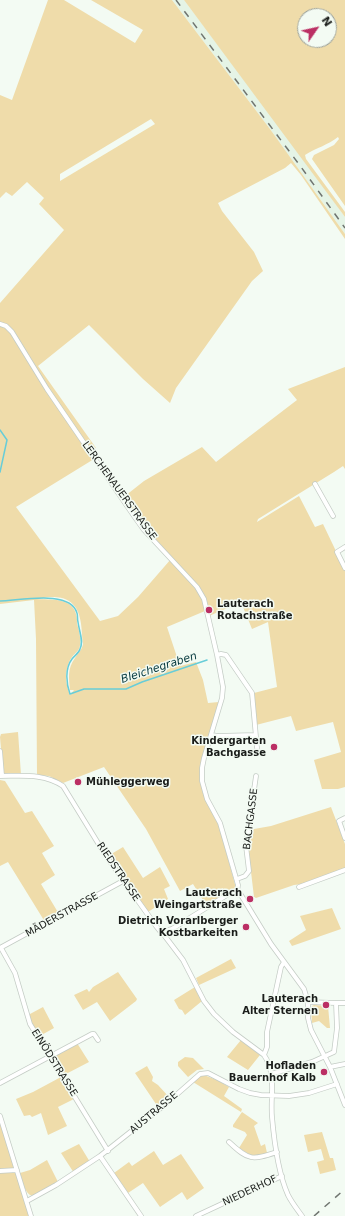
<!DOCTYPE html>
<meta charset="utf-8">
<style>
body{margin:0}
#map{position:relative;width:345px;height:1216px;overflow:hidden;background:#f3fbf3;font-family:"DejaVu Sans",sans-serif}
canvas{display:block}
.north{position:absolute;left:297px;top:8px;width:40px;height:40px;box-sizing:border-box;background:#f3fbf3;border:1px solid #9ca29c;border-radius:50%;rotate:56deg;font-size:11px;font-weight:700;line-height:16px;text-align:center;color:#1a1d1a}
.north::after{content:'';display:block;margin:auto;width:14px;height:18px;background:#bb2f64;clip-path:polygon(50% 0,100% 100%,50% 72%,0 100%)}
</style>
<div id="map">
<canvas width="345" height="1216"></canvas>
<div class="north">N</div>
</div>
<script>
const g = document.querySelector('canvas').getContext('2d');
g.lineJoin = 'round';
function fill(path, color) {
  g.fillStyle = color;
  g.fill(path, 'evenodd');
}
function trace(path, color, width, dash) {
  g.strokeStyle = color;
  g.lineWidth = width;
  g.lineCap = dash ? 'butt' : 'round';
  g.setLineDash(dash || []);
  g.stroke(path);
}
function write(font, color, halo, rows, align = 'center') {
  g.font = font + ' "DejaVu Sans",sans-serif';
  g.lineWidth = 3;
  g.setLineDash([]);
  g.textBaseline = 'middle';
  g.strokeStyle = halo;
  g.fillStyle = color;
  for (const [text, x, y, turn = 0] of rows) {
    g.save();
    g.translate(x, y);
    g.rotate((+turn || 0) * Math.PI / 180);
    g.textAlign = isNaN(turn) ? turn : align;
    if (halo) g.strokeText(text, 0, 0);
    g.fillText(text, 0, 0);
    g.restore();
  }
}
fill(new Path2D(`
 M172,0h12l120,159 41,58v17l-75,-105z`), '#e5f4e6');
fill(new Path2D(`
 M48,0h16l71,43 8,-13 -52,-30h81l98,129 75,105v5l-44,-64 -10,-12 -6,5 -67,35 4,8 32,41 9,19 -11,10 -76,107 -6,15 -27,-24 -54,-54 -51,41 58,82 -7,4 5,7 -78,48 84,114 18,-5 20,-19 33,-38 -32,-33 -19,-26 24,-19 58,-34 14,15 81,-62 -9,-11 57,-22v102l-2,-3 -9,6 -76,47 -1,3 42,-26 16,31 8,-3 22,46v217l-7,2h-16l-8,-29 27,-8 -8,-30 -37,9 -5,-15 -35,9 -2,-32 23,-6 -9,-65 -16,7 -11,-27 -32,14 -4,-5 -38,16 13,39 16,-4 7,18 5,23 11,-1 -19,70 3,21 15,29 18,66 -30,17 -13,-21 -13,7 -34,-62 -42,-62 -41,16 -14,-7 -12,-1 -1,-136 -2,-39 -34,4v-301l64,-73 -25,-26 5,-6 -17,-16 -15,14 -6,-4 -6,6v-103l12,5zM151,119l4,5 -95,57v-7zM49,597c4,0 11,0 16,2 18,7 16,29 18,45 -1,6 -5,9 -8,14 -8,11 -6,20 -5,32h4l-4,5c-5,-12 -6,-27 2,-38 3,-4 8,-7 8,-12 1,-7 -1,-15 -3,-21 0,-3 0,-7 -1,-10 -4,-17 -27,-14 -39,-15z
 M184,0h161v206l-33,-47 2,-4 20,-10 5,-6 -1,-2c-10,8 -22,11 -33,18l1,4 39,53v5zM305,16h24v24h-24z
 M18,732l3,43h-16l-2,-3 -3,-35 1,-3z
 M0,780l5,1 20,32 7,-2 22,35 -12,7 13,22 -14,9 18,30 -14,8 -37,-60 -8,4z
 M331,807l14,37v24l-43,16 -8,1 -38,13 -2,-1 -5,-42 1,-23 4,-3 17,-3z
 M123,847l20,31 17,-11 10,19 -6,3 4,10 -20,13 -40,-56z
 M332,908l9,21 -49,17 -3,-5 17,-11 -6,-14z
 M231,959l5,9 -37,17 -3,-7z
 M118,972l19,27 -1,2 -26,20 -13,-19 -14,8 -9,-15 13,-6 2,3 4,-5z
 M195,987l7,14 -17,14 -3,-5 -3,-1 -5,-9z
 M314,1005l14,1 2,22h-3l-8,-7 -7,2 -1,-14 1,-3z
 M43,1007l11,21 -16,9 -9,-19 1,-4z
 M241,1040l19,15 -12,15 -21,-13z
 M77,1043l12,19 -25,13 -10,-15 3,-5z
 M185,1057l8,1 11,11 -7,1 -9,7 -10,-11v-4z
 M147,1066l6,11 -1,4 6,4 11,12 -11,10 -23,-34z
 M204,1075l15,6 10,6 -5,9 18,13 -1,3 -48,-30 7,-6z
 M61,1077l13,22 -16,8 9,19 -19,9 -7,-22 -9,4 -2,-2 -6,1 -8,-17 17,-7z
 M242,1112l16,11 -4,3 7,20 4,-2 2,9 -14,4 -14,-9 8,-13 -2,-3 -12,-5v-2z
 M0,1118l30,98h-30z
 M322,1132l8,26h3l3,12 -16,4 -3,-12 7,-2 -3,-11 -13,3 -4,-17z
 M79,1144l11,18 -16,11 -13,-20z
 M154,1151l9,14 18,-11 23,34 -17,12 -5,-8 -22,15 -17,-24 -15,10 -14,-20 15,-11 3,4z
 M47,1160l11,22 -26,14c-8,-3 -9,-15 -12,-23l10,-3z`), '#efdcaa');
trace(new Path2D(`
 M0,430l7,10 -7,32
 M0,601c18,0 70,-12 77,12 1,3 0,6 1,9 1,9 6,19 2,27 -1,4 -5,6 -8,10 -7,9 -6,24 -2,35l14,-5h42l16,-7 65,-22`), '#68cdd8', 1.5);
const street = new Path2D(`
 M0,324l6,2 6,6 35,57 87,127 10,14 53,57 7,12 13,56 6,32 -1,11 -18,60 -2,10v13l5,18 13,24 18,62 -1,8
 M315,484l18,32
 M345,547l-8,5 8,16
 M217,655l4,-1 5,1 26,38 5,55
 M211,735l7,1 37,-1
 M0,751l2,25
 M0,776c22,0 44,-3 63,10l43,70 50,70 4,5h4
 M345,818l-6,3 6,17
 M237,879l8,-3 4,-5 -3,-25 10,-70
 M299,887l46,-17
 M164,931l8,-2 55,-34 6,-2 8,2 30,49 33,45 4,13v16l3,12 19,37 15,38
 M164,931v4l19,25 21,41 10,13 19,18 31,23
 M0,948l123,-67
 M1,948l14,25 15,51 78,127
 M284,962l-3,5 -14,65v15l-3,8c13,19 6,41 8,62 2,23 7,58 16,78 4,8 9,14 14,21
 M308,1002l28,1h9
 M330,1067l15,-3
 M271,1074l41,-12 22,-10 3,-24 -1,-25
 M0,1083l92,-49h2l4,6
 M0,1116l31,100
 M229,1142c20,19 23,18 48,10
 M100,1156l41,60
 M0,1171l17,-1
 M27,1201l29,-16 44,-29 67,-53 33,-29 8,-1 31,16 11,4 11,2 28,1 20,-3 28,-9
 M196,1216l86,-40`);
trace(street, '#c4ccc5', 5.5);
trace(street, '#fff', 4);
trace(new Path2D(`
 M176,0l125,167 44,61
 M314,1216l31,-27`), '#707570', 1.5, [7, 7]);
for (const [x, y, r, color] of [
 [209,610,4,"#bb2f64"],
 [274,747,4,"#bb2f64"],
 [78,782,4,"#bb2f64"],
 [250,899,4,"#bb2f64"],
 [246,927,4,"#bb2f64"],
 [326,1005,4,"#bb2f64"],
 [324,1072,4,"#bb2f64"]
]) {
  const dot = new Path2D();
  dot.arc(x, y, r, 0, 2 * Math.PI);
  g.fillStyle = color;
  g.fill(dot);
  trace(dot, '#f3fbf3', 1.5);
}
write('10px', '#1a1d1a', '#f3fbf3', [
 ["LERCHENAUERSTRASSE",119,491,54],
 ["BACHGASSE",251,819,-83],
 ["RIEDSTRASSE",118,872,56],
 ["MÄDERSTRASSE",62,915,-29],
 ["EINÖDSTRASSE",54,1063,58],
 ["AUSTRASSE",154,1113,-40],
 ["NIEDERHOF",250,1191,-25]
]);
write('bold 10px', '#1a1d1a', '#f3fbf3', [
 ["Lauterach",217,604,"left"],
 ["Rotachstraße",217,616,"left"],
 ["Kindergarten",266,741],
 ["Bachgasse",266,753],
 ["Mühleggerweg",86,782,"left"],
 ["Lauterach",242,893],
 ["Weingartstraße",242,905],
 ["Dietrich Vorarlberger",238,921],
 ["Kostbarkeiten",238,933],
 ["Lauterach",318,999],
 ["Alter Sternen",318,1011],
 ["Hofladen",316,1066],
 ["Bauernhof Kalb",316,1078]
], 'right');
write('italic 11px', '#05383d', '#f3fbf3', [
 ["Bleichegraben",159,668,-18]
]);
</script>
